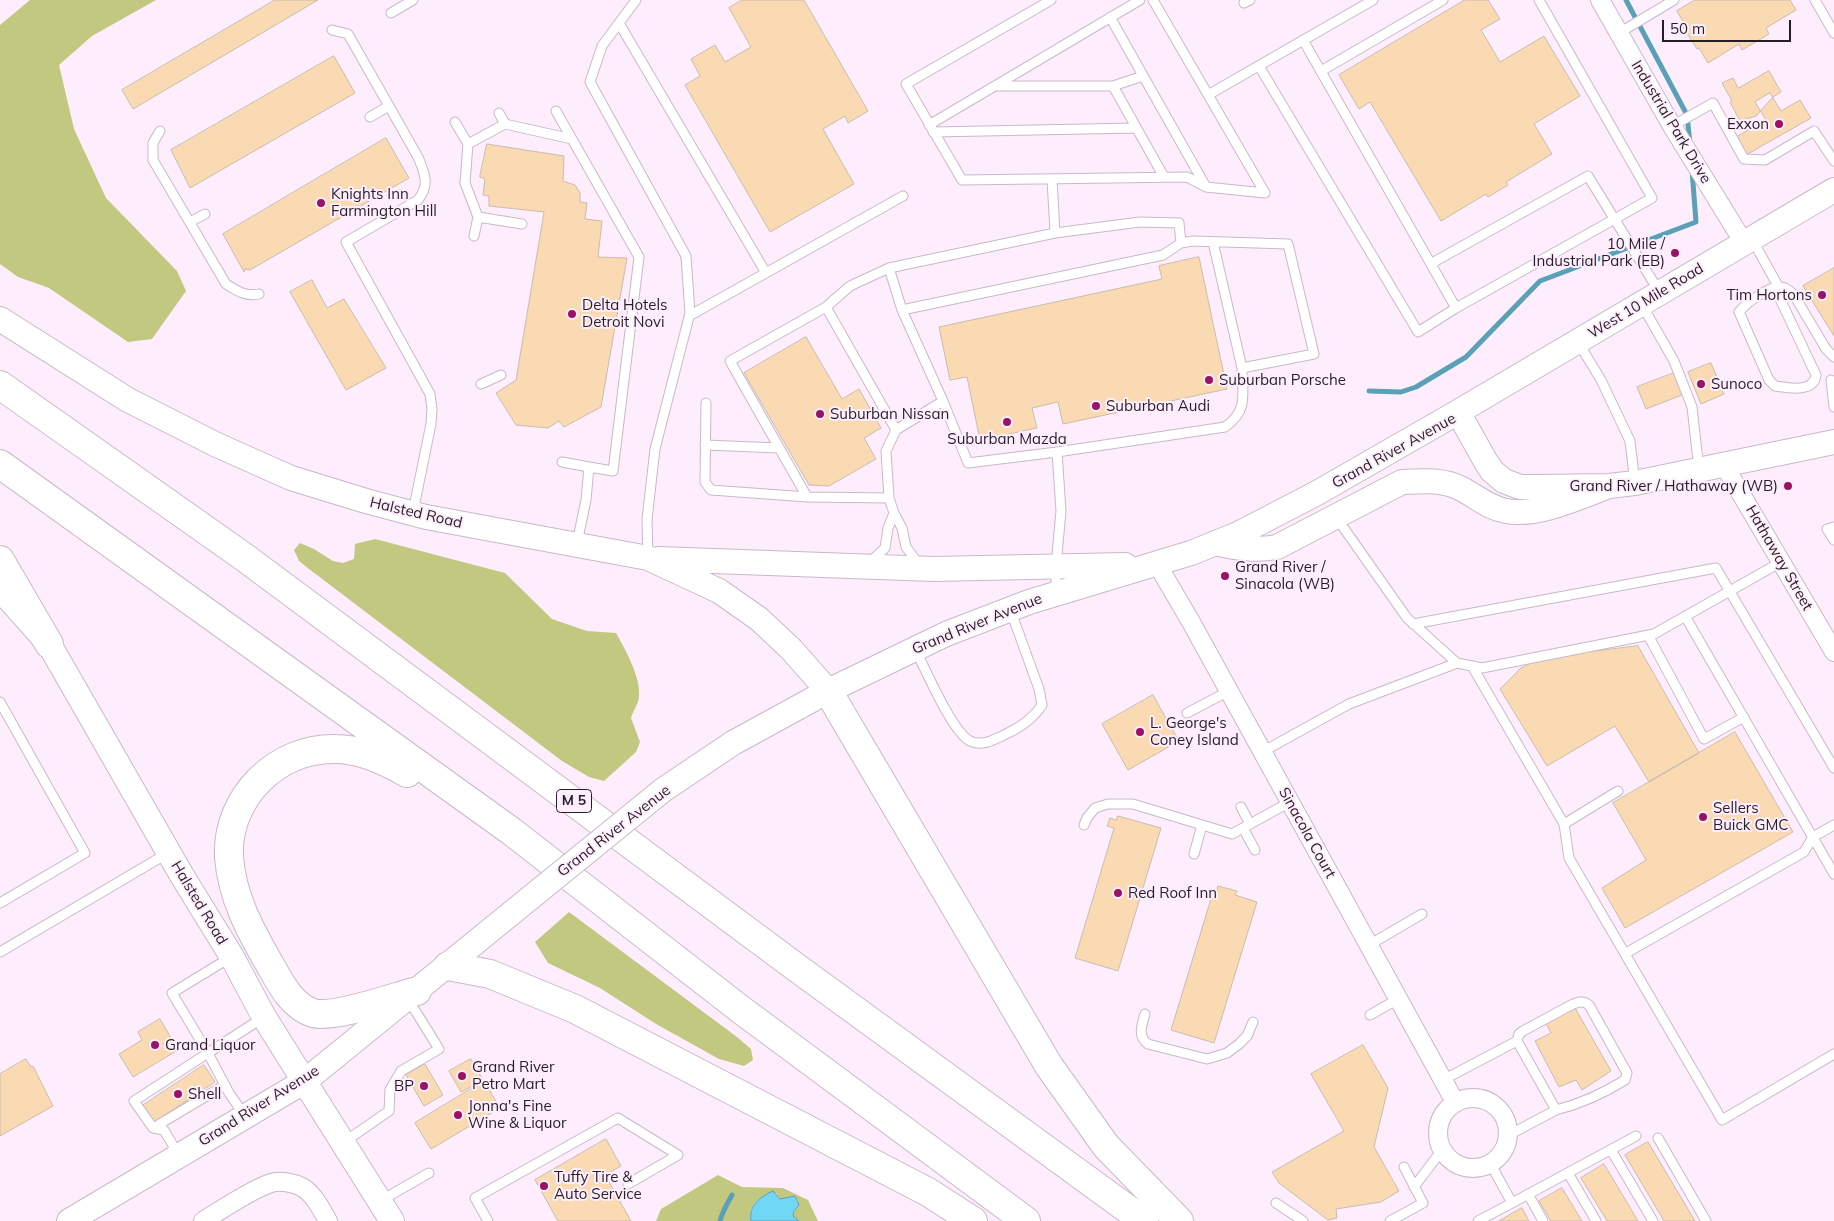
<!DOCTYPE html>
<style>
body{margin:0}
#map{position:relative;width:1834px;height:1221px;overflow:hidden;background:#feeefd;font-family:Mulish,sans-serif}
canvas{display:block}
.scale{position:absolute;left:1662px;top:20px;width:129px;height:22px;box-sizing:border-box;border:2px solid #251f25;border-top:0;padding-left:6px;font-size:15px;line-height:18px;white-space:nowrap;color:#251f25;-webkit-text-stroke:4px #feeefd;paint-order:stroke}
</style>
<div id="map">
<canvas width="1834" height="1221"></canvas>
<div class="scale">50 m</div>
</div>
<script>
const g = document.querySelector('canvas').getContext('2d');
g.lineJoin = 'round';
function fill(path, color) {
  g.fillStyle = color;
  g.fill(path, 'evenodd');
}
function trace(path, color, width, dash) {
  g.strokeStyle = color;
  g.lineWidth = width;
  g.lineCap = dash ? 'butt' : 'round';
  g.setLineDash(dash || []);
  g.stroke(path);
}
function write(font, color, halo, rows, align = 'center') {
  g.font = font + ' Mulish,sans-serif';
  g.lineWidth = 4;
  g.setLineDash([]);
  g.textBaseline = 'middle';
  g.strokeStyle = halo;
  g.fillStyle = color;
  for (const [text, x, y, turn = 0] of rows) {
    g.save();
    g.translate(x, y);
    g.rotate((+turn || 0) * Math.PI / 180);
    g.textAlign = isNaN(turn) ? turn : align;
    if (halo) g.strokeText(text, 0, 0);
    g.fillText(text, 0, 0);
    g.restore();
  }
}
fill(new Path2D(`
 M30,0h126l-64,36 -33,29 15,64 32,69 71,73 9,20 -34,48 -24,3 -79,-54 -31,-11 -18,-13v-239z
 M375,539l130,34 47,46 35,12 29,2c9,16 25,44 23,63 0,7 -6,15 -8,22l9,24 -4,10 -32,29 -15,-4 -27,-16 -253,-192 -10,-8 -5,-11 6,-7 14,6 19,12 10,2 11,-4 1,-15z
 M569,912l168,125 14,12 2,11 -9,6 -25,-7 -63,-35 -56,-36 -52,-25 -13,-21z
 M718,1175l24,12 41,1 25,12 10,21h-19l-6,-5 5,-15 -3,-5 -15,3 -4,-6c-15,3 -28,10 -25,28h-95l5,-12z`), '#c3c880');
const water = new Path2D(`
 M773,1191l7,8 15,-3 4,9 -5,6 -1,5 6,5h-48c-3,-15 10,-25 22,-30z`);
fill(water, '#71d7f6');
trace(water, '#5aa0b7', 1);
trace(new Path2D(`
 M1626,0l61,115 3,29
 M1369,391l32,1 15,-5 50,-30 74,-76 156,-59 -4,-52
 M720,1221c2,-8 8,-19 12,-26`), '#5aa0b7', 5);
const building = new Path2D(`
 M275,0h43l-185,109 -11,-19z
 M742,0h62l64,111 -20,12 -3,-7 -22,13 31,55 -84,48 -85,-147 15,-9 -9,-17 24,-14 10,17 26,-15 -22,-39z
 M1465,0h23l12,19 -19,11 19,32 44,-26 36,60 -46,28 18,30 -46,28 2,3 -20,12 -2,-3 -45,27 -71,-119 -11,7 -20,-34z
 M1695,0h95l6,10 -30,18 3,6 -27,16 -3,-6 -31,19 -9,-15 -2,1 -14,-22 2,-2 -8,-14z
 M334,56l21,37 -165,95 -19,-38z
 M1769,71l12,21 -8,5 -17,19 -16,5 -10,-19 2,-1 -10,-18 11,-5 5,10z
 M1770,93l11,18 19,-11 11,18 -65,37 -10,-18 30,-17 -11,-18z
 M386,138l23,40 -159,92 -5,-1 -1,3 -21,-38z
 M487,144l77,12 -1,25 12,4 5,8v9l7,1 -2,16 17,2 -4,36 29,1 -26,149 -37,20 -5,-6 -11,7 -32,-3 -20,-32 20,-13 28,-168 -55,-6v-10l-6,-1 2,-16 -5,-2z
 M1199,257l28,132 -164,35 -5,-22 -26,6 5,20 -57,12 -13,-63 -17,3 -11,-53 223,-48 -3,-13z
 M1834,268v68l-31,-50z
 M312,280l15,28 17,-9 42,69 -40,22 -56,-98z
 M806,337l36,62 17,-10 22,39 -17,10 12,21 -47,27 -20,-1 -65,-112z
 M1711,363l13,31 -23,10 -13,-32z
 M1674,373l8,22 -36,14 -9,-22z
 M1638,646l61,107 -50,29 -34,-56 -68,40 -47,-77 21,-21 19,-10z
 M1153,695l26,46 -51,29 -26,-46z
 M1735,732l58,100 -168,96 -23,-40 44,-28 -33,-57z
 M1118,816l43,12 -43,143 -43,-13 39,-130 -7,-2 3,-8 6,2z
 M1218,886l19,5 -2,4 22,7 -43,141 -43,-13 43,-141 3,1z
 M1575,1008l36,63 -29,19 -6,-10 -17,7 -24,-46 16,-8 -5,-10z
 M160,1019l18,31 -45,27 -14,-23 23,-14 -4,-8z
 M1363,1045l25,43 -14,59 25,44 -18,11 -45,7 1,9 -9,2 -49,-37 -7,-11 72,-41 -33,-57z
 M26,1059l5,8 2,-1 20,40 -53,30v-62z
 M471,1059l12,21 -22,12 -12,-21z
 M425,1064l18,31 -19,11 -18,-31z
 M204,1065l11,17 -62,41 -11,-17z
 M484,1081l16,27 -69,41 -16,-26z
 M606,1139l15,27 -16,9 26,46h-73l-23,-41z
 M1648,1142l47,79h-31l-39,-66z
 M1604,1164l34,57h-31l-26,-43z
 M1562,1188l20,33h-31l-12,-20z
 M1522,1208l7,13h-30z`);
fill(building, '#f9dab2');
trace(building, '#c9bcac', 1);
const lane = new Path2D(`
 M636,0l-34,46 -12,36 96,174 4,57 -35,136 -8,70 1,39
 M1051,0l-145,84 56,96 225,-3 19,10 59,6 -112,-193
 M1815,0l19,33
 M1244,3l6,-3
 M391,13l22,-13
 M1110,17l96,170
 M619,23l147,250
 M332,30l16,4 70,123c7,17 12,28 0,43l-72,42 84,152 2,15 -1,15 -18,88
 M1619,33l55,-33
 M1303,40l153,268
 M1259,66l159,266 38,-24 196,-110 -113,-198
 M1321,71l122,-71
 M1143,76l-30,10 51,91
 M996,86h117
 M1208,95l165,-95
 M556,111l83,146 -26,214 -24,-4 -3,33 -9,43
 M499,113l6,11
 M370,117l19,-11
 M455,122l13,22 -3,39 13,34 -4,19
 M929,125l211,-125
 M1672,126l41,-23 31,56 21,1 49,-29 20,30
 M160,131l-7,12v17l73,124c11,7 20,13 33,10
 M933,132l203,-4
 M468,144l37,-20 67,15
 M1052,179l3,54 -166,35 13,42 41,91 25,62 89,-11 4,59 -5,55v25
 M478,217l44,7
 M190,222l15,-8
 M1055,233l85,-11 39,1 2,20
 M1752,239l26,47 3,15 35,74c-2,18 -28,13 -41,11l-6,-6 -30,-68c7,-9 30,-26 41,-25 6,0 10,4 14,8l32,54 8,8
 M1213,242l29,126
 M1432,263l156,-87 72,117
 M1642,305l32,56 18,46 7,63
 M826,307l24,-21 39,-18
 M902,310l261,-55 18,-12 12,-2 95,3 26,110 -72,14c0,26 7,42 -17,59l-168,25
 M689,316l214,-120
 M1578,342l23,38 29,61 5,42
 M1831,380l3,27
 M481,384l20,-9
 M706,403l-1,79 6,8 96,7
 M705,445l74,3
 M562,462l27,5
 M889,498l-82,-1 -77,-136 96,-54 70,123
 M1336,517l71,101 50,45 25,5 172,-34 127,-72
 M1834,527l-7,2 7,11
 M869,563l16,-15 3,-20 6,-15
 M920,566l-14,-19 -4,-19 -8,-15 -5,-15 -3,-47 10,-21 47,-29
 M1685,616l149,258
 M1413,624l303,-56 118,200
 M1648,635l56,104 40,-22
 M915,649c10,19 37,83 55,92 13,6 25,-2 36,-7 15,-7 27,-15 36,-29l-3,-16 -29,-80
 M1472,666l92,158 5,34 153,262 112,-66
 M0,702l85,151 -85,50
 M1187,713l42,-22
 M1262,752l87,-48 108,-41
 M1241,807l9,17
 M1564,824l54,-33
 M1084,825l3,-7 8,-10 13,-4h25l99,30 58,-32
 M1243,828l12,22
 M1194,854l8,-29
 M1369,945l53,-31
 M0,952l168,-99
 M1626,953l178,-101 9,-15 21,-12
 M1145,1014c-3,11 -8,22 3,30l59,15 20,-6 12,-9 8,-8 6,-14
 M1370,1015l28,-16
 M1443,1080l74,-39 39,69c24,-6 48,-17 69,-30l2,-7 -38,-68c-6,-5 -11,-3 -18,0l-48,26 -4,3 -2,7
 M245,1116l-16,-23 -21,-40 56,-36
 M153,1128l72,-43
 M1507,1136l49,-26
 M1658,1138l48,83
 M344,1142l45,-31 1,-21 11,-19 38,-22 -31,-50
 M1611,1150l42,71
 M178,1154l-14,-24 -11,-2 -19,-27 74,-48 -36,-60 59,-36
 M1490,1163l22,40 124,-67
 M1568,1173l28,48
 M1414,1187l28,-37
 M1528,1194l15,27
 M380,1201l49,-28
 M1276,1203l27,18
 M488,1221l-13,-23 143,-80 60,37 -50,29
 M1390,1221l33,-18 -19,-36
 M1478,1221l34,-18`);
const street = new Path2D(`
 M1600,0l72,126 72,117
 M1724,465l110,187
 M1157,564l34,58 264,480
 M1438 1133a35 35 0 1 1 70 0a35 35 0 1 1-70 0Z
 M203,1221c20,-12 47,-31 68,-38 9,-3 23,0 31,4 12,7 19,22 26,34`);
const secondary = new Path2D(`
 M0,319l128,81 89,45 74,33 75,23 60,16 222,41 71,33 40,28 32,30 37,42
 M1458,412l28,50 6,9 12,10 16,6h17l72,-1 26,-3 199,-41
 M1215,543c22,5 39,8 62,4l125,-65c20,-1 41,-3 60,7 15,8 27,19 44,22 32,6 73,-14 103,-25
 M659,559l274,10 192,-4
 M0,589l49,55 132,230 51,83 32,60 128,204
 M663,790l70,-47 95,-52 118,-57 83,-32 162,-49 47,-19 29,-15 50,-26 141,-81 376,-222
 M69,1221l236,-140 209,-170`);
const highway = new Path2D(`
 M0,385l244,172 553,411 347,253
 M0,464l511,367 229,178 286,212
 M0,560l49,84
 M828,691l221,375 57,80 73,75
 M407,773c-21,-12 -46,-24 -71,-24 -59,-2 -110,49 -107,108 3,40 21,73 40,106 11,19 22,43 44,50 21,6 81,-16 104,-22
 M448,966l42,8 85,35 353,183 45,29`);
trace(lane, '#c8b9c8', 11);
trace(street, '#c8b9c8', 20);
trace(secondary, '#c8b9c8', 26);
trace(highway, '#c8b9c8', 30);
trace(lane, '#fff', 9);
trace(street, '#fff', 18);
trace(secondary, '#fff', 24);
trace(highway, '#fff', 28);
const secondaryBridge = new Path2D(`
 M514,911l149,-121`);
trace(secondaryBridge, '#c8b9c8', 26, []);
trace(secondaryBridge, '#fff', 24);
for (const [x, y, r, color] of [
 [1779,124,5,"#9b1264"],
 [321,203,5,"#9b1264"],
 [1675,253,5,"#9b1264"],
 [1822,295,5,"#9b1264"],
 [572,314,5,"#9b1264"],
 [1209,380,5,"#9b1264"],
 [1701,384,5,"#9b1264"],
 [1096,406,5,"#9b1264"],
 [820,414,5,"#9b1264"],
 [1007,422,5,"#9b1264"],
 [1788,486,5,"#9b1264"],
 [1225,576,5,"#9b1264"],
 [1140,732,5,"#9b1264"],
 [1703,817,5,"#9b1264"],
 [1118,893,5,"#9b1264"],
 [155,1045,5,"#9b1264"],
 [462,1076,5,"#9b1264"],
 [424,1086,5,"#9b1264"],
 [178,1094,5,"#9b1264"],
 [458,1115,5,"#9b1264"],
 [544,1186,5,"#9b1264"]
]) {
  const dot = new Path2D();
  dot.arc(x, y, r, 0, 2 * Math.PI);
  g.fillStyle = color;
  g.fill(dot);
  trace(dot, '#feeefd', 2);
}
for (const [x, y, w] of [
 [574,801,35]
]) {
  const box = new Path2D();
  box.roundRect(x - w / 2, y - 11.5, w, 23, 4);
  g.fillStyle = '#feeefd';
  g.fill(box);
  trace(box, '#251f25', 1);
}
write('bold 14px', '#251f25', null, [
 ["M 5",574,801]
]);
write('15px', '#251f25', '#feeefd', [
 ["Industrial Park Drive",1671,122,59],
 ["West 10 Mile Road",1646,301,-31],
 ["Grand River Avenue",1394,451,-29],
 ["Halsted Road",416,513,13],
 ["Hathaway Street",1779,558,60],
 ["Grand River Avenue",977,624,-22],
 ["Grand River Avenue",614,831,-38],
 ["Sinacola Court",1307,833,61],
 ["Halsted Road",199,903,59],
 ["Grand River Avenue",259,1106,-32]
]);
write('15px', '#251f25', '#feeefd', [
 ["Exxon",1769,124,"right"],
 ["Knights Inn",331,194],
 ["Farmington Hill",331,211],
 ["10 Mile /",1665,244,"right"],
 ["Industrial Park (EB)",1665,261,"right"],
 ["Tim Hortons",1812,295,"right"],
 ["Delta Hotels",582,305],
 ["Detroit Novi",582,322],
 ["Suburban Porsche",1219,380],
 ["Sunoco",1711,384],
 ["Suburban Audi",1106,406],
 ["Suburban Nissan",830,414],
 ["Suburban Mazda",1007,439,"center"],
 ["Grand River / Hathaway (WB)",1778,486,"right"],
 ["Grand River /",1235,567],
 ["Sinacola (WB)",1235,584],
 ["L. George's",1150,723],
 ["Coney Island",1150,740],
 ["Sellers",1713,808],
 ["Buick GMC",1713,825],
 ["Red Roof Inn",1128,893],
 ["Grand Liquor",165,1045],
 ["Grand River",472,1067],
 ["Petro Mart",472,1084],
 ["BP",414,1086,"right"],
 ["Shell",188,1094],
 ["Jonna's Fine",468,1106],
 ["Wine & Liquor",468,1123],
 ["Tuffy Tire &",554,1177],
 ["Auto Service",554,1194]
], 'left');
</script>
